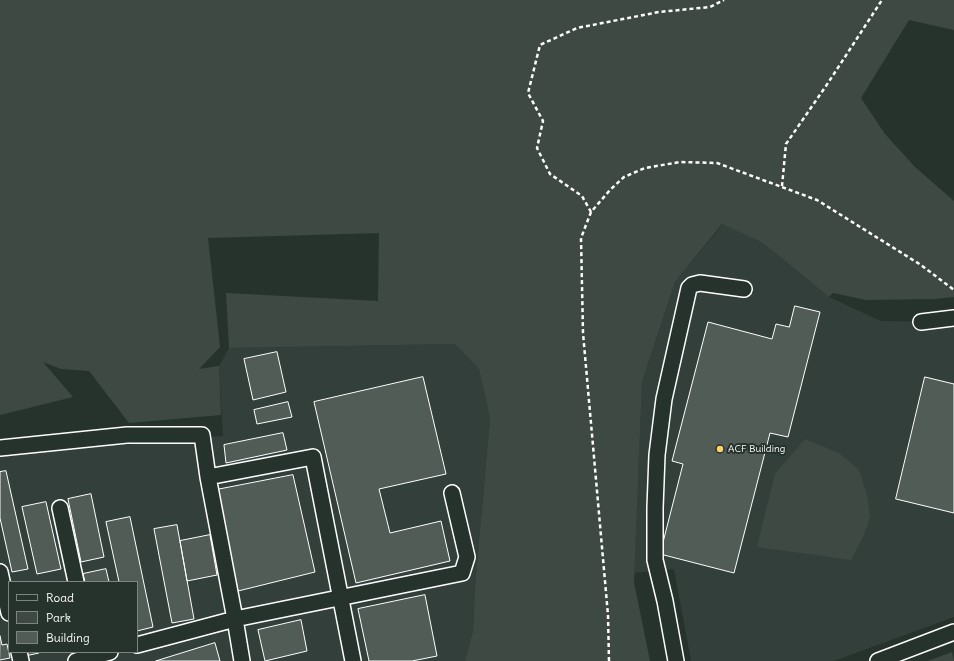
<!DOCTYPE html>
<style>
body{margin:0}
#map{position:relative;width:954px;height:661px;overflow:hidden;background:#26332d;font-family:Delius,sans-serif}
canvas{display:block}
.legend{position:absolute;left:8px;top:581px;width:130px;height:72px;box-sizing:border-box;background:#26332d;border:1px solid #7d8581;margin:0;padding:5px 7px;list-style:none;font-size:12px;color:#fff}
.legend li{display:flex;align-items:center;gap:8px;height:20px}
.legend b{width:20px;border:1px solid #7d8581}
</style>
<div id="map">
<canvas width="954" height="661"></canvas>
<ul class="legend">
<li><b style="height:5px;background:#26332d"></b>Road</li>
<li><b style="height:11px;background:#3e4944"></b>Park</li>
<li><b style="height:11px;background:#515c57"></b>Building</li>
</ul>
</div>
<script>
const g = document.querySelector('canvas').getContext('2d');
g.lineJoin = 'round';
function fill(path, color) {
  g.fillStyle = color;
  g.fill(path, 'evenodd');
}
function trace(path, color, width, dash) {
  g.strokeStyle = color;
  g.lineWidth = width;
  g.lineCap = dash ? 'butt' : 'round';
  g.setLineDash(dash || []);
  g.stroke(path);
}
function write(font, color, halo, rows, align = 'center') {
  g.font = font + ' Delius,sans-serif';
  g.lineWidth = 4;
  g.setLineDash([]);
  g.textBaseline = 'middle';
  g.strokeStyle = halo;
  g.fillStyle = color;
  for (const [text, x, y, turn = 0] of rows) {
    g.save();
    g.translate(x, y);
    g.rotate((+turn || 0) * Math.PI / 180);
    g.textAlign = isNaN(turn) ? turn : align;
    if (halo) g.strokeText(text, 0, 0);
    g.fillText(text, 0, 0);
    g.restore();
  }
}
fill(new Path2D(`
 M723,224l40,19 66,54 52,24 73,1v295l-120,44h-143l-17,-92 -40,4 8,-191 33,-100z
 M455,344l24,25 11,50 -15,166 -2,46 -8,30h-465v-205l223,-20 -4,-70 10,-18zM9,582h128v70h-128z`), '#333f3a');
fill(new Path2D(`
 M0,0h954v30l-45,-10 -48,78 24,36 30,33 39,34v96l-20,2 -68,1 -33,-7 -4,4 -66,-54 -41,-19 -47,58 -33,100 -8,200 16,79h-185l8,-30 2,-46 15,-166 -11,-50 -24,-25 -226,4 -3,-55 152,8 1,-68 -171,5 12,109 -21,22 20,-3 2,49 -92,8 -40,-52 -28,-2 -18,-7 30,35 -73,18z
 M805,439l34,14 20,17 8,25 3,22 -7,20 -12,23 -94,-13 18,-73z
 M952,652l2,9h-26z`), '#3e4944');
const building = new Path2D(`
 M795,306l25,6 -32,125 -18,-4 -36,140 -74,-19 23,-90 -11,-3 36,-139 64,17 4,-15 13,3z
 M277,352l9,40 -33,8 -9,-41z
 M423,377l23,97 -67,15 11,44 51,-12 9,40 -94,22 -42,-181z
 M925,377l29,7v129l-58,-14z
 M288,402l4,15 -35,7 -3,-14z
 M283,433l4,17 -61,13 -2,-18z
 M6,471l22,98 -16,3 -12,-54v-46z
 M293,475l22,97 -77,19 -22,-101z
 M91,494l13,63 -23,5 -13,-63z
 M46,502l15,67 -24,5 -15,-67z
 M130,517l23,110 -16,4v-49h-18l-13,-60z
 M177,525l17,94 -22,4 -18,-94z
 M210,535l7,40 -30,6 -7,-40z
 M106,569l3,13h-24l-2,-8z
 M425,595l12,61 -25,5h-43l-11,-52z
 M301,620l6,31 -42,10 -7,-31z
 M0,636l2,9 5,-1 3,14 -10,2z
 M215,643l5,18h-64z
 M24,652h15v1l-14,3z`);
fill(building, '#515c57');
trace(building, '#fff', 1);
const minor = new Path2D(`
 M921,322l33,-4
 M0,448l127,-13h75l6,42 105,-20 40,204
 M208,477l27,142 7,42
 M60,508l16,74
 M0,572l9,41
 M137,645l98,-26 227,-46 5,-16 -15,-64
 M19,652l2,9
 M76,661l34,-9
 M676,661l-11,-60 -10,-41v-52l2,-53 7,-56 25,-111 3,-3 8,-2 44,6
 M878,661l76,-29`);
trace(minor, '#fff', 18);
trace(new Path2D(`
 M782,186l4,-42 40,-58 56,-86
 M591,212l-9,-16 -32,-22 -13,-26 6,-27 -15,-28 12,-48 37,-17 82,-16 51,-5 14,-7
 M609,661l-1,-46 -25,-282 -2,-95 10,-26 19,-22 14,-13 21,-9 35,-6 37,1 100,37 104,65 33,25`), '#fff', 2.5, [4, 3]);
trace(minor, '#26332d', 15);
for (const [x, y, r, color] of [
 [720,449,4,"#ffd166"]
]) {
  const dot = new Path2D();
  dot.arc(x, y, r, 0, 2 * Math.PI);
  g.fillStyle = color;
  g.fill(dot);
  trace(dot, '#26332d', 1.5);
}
write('10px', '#fff', '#26332d', [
 ["ACF Building",728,449]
], 'left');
</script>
